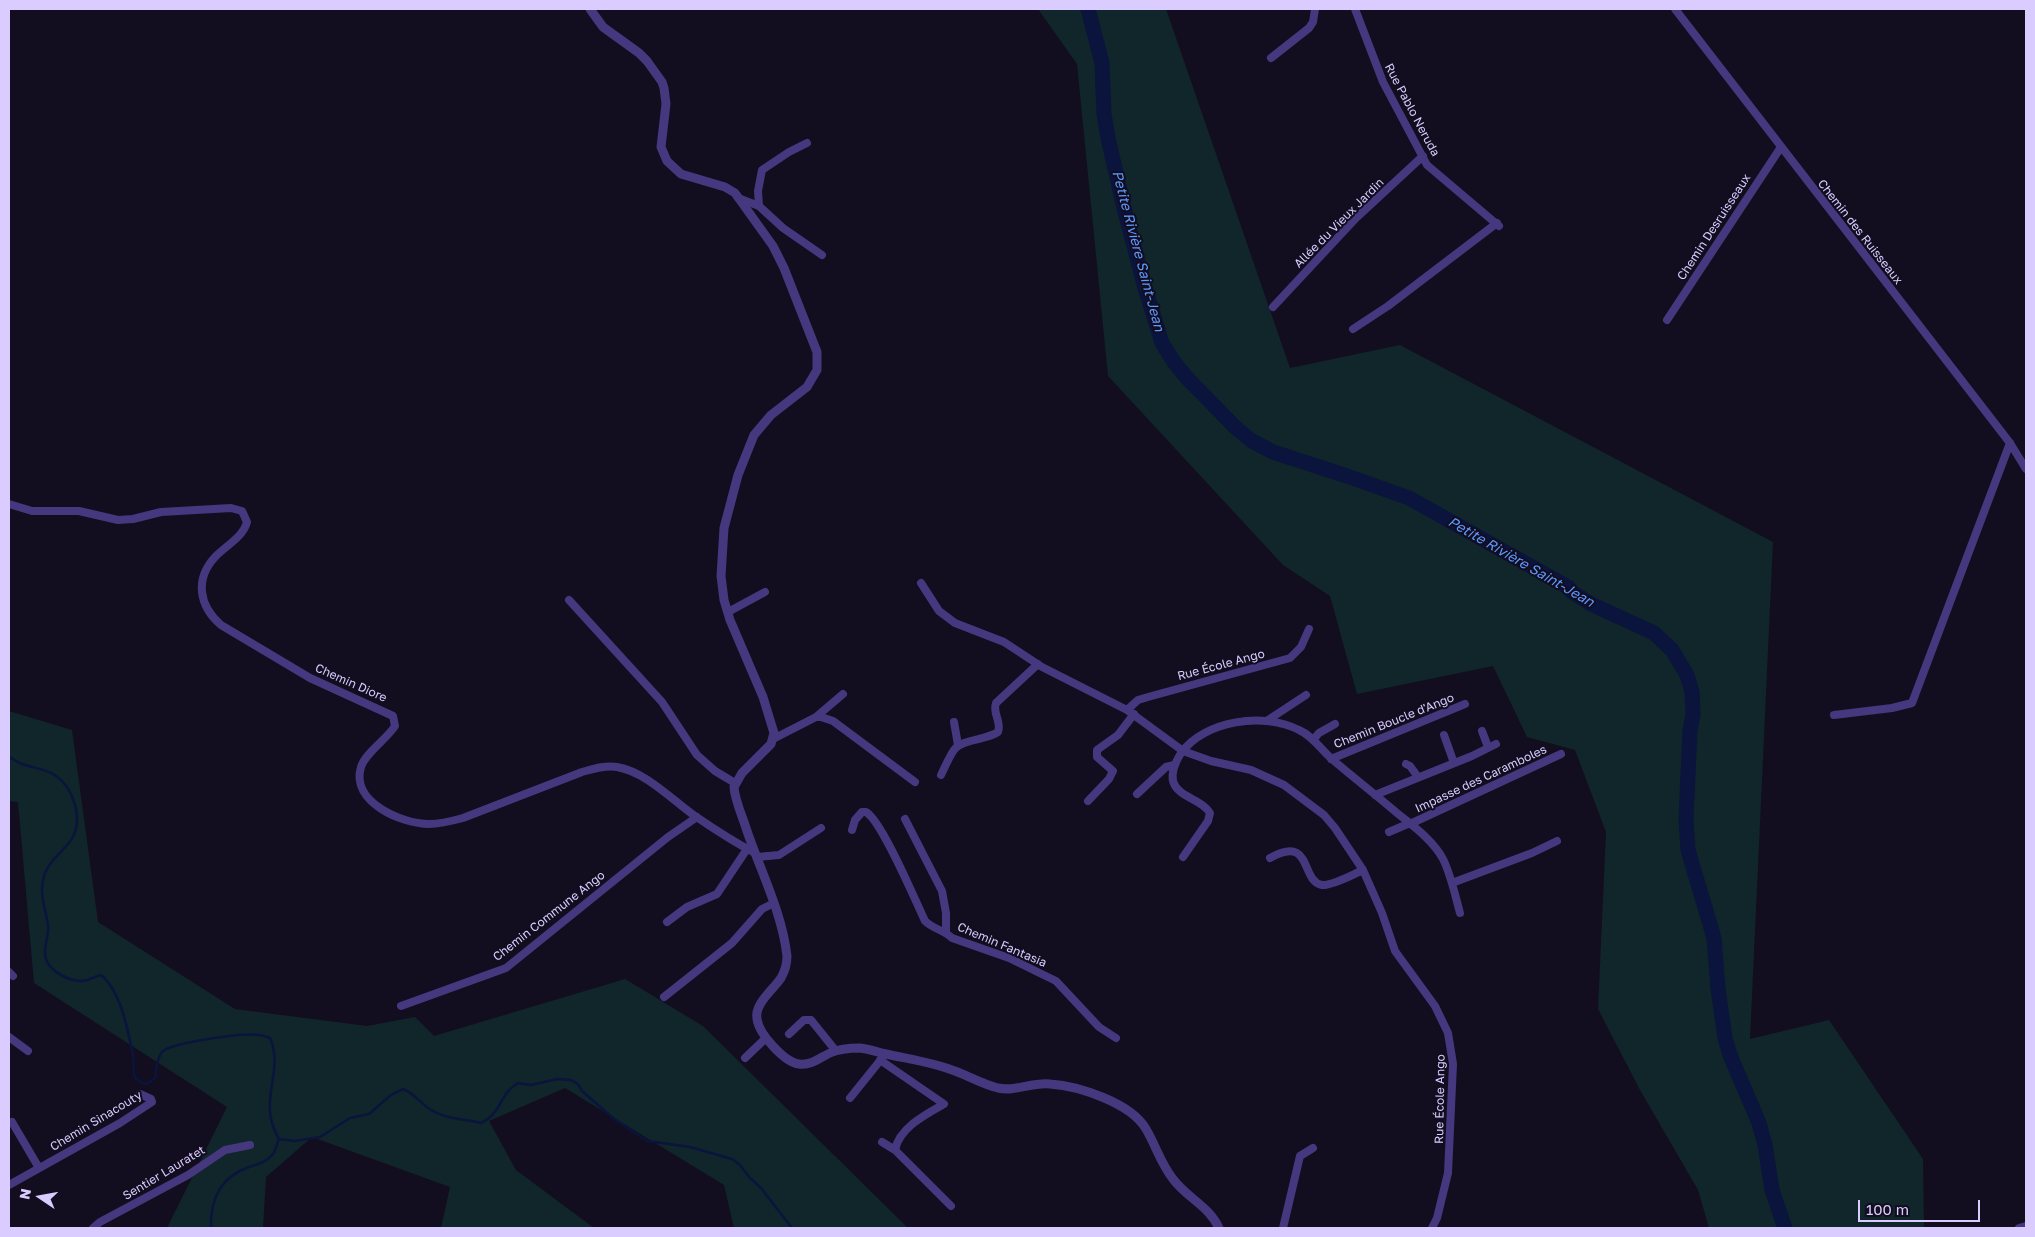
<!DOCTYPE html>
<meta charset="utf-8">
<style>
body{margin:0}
#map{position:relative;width:2035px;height:1237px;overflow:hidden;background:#130d20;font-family:"Golos Text",sans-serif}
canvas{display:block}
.frame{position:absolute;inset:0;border:10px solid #daccfe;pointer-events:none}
.north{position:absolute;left:15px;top:1172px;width:50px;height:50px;-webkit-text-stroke:4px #130d20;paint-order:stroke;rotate:282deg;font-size:14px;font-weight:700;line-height:20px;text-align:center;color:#daccfe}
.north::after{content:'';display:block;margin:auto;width:18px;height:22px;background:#daccfe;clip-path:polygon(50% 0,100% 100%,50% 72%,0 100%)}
.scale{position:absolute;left:1858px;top:1200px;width:122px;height:22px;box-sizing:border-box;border:2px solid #daccfe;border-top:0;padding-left:6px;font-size:15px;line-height:18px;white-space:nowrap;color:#daccfe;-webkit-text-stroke:4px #130d20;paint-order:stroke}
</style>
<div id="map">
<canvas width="2035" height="1237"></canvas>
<div class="frame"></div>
<div class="north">N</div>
<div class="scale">100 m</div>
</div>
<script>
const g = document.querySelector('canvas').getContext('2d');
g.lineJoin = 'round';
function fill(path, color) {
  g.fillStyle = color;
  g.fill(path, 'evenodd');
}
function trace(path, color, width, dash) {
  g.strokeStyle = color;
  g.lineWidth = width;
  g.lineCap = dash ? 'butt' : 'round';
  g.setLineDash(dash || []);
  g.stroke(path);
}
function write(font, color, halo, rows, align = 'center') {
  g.font = font + ' "Golos Text",sans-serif';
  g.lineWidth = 4;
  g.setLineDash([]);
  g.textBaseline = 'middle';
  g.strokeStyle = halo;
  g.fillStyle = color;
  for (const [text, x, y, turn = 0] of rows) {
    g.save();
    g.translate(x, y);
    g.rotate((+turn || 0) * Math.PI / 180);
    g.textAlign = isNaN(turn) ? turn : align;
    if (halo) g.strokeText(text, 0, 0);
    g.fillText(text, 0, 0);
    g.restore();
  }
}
fill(new Path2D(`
 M1038,9h128l124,359 110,-23 373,197 -23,497 79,-19 94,139 1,69h-215l-11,-38 -58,-100 -42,-81 8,-177 -31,-82 -48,-13 -34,-71 -136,28 -27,-98 -47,-31 -175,-189 -31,-312z
 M9,711l63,19 26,192 137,87 132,17 48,-9 19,19 191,-57 78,47 205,202h-174l-10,-43 -159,-97 -76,33 27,49 78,58h-153l9,-41 -138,-50 -46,40 -3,51h-96l60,-121 -193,-124 -16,-181 -9,-1z`), '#10262a');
trace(new Path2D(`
 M9,757c5,2 8,5 13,7 11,4 24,5 33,11 19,13 29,45 16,65 -8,12 -21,19 -26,33 -7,20 0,32 3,52 1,10 -3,17 -3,27 -1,16 20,28 35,29 8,1 14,-5 21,-6 20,16 27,56 32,80 1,6 0,14 1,20 2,6 7,7 13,9l8,-6c2,-8 1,-19 7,-26 10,-10 81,-19 97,-17 4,0 8,2 11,3 15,35 -14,63 9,101l16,2 25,-4 30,-19 19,-4 22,-19 12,-6c11,4 18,15 28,21 15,9 33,9 50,13 23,-12 17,-28 37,-40l13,2 26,-6 14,1 7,4 4,7 32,28 33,22 43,6 42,12 8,6 10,13 11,10 31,40
 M211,1228c-1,-29 9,-51 38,-61 9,-3 18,-5 24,-13 3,-4 4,-11 6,-15`), '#0a143c', 2.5);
trace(new Path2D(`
 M1088,9l14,54 2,51 4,24 16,70 21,80 17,55 12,19 13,16 49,50 16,13 21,11 74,24 62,22 159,89 4,5 19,12 63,29 18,17 15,25 5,17 1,23 -3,15 -4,89 2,31 26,88 4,51 7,49 5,17 29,68 6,22 7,45 13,38`), '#0a143c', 15);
trace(new Path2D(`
 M1355,9l28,73 44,83 72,61
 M1675,9l335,434 16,26
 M1271,58l38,-30 4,-6 2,-13
 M738,198l21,8 24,22 39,27
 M759,206l-1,-15 4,-21 27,-18 18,-9
 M1273,307l83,-89 67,-62
 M1667,320l114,-173
 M1353,329l35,-23 109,-83
 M9,504l23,7h47l39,9 15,-1 28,-7 70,-4 11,3 5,11c-4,15 -20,23 -31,34 -22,23 -17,50 5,69l89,53 83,38 2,10c-8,13 -30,27 -34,41 -11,35 41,57 68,57 12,0 23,-3 34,-6l119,-46c11,-3 23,-7 35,-5 29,5 54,32 78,49 19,13 39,26 60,37
 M921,583l18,28 16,12 49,19 38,25 85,43 56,41 28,10 40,9 33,15 40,30 11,13 28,42 19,43 13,38 40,55 13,27 5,31 -5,109 -11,45 -5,10
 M569,600l93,102 35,53 18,16 20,12
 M728,612l37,-20
 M1127,710l11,-10 10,-3 142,-39 11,-11 8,-18
 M1834,715l58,-7 20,-5 98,-260
 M816,717l27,-23
 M1268,720l38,-25
 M954,722l4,23
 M1482,731l6,16
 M1444,735l10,28
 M773,739l43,-22h5l12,4 82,61
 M1313,740l6,-7 16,-9
 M1331,759l134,-55
 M1406,764l4,2 8,11
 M941,775c4,-8 8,-18 13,-25 8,-11 33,-10 44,-18 4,-11 -6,-18 -2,-29l42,-39
 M1137,794l29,-27 8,-2
 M1375,795l97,-39 24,-12
 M1088,801l21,-22 4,-8 -16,-14v-7l21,-15 16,-21
 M905,819l37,72 4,22v19
 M1410,824l151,-70
 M852,830l3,-10 7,-8h4c16,9 49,88 59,109 8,8 19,9 27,17l57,20 47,23 43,46 17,11
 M1389,832l21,-9
 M757,857l22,-2 42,-27
 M1183,857l25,-36 2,-8c-8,-14 -32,-15 -37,-32 -2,-10 3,-20 8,-28 24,-33 83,-41 118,-23 14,6 22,20 34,30 21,18 43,35 64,53 16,13 36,27 46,46 8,16 12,36 17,54
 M1270,858c43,-24 30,23 52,27 10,1 32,-11 41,-15
 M1452,883l80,-30 25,-12
 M667,922l20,-15 30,-13 30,-45
 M9,972l4,4
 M664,997l68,-54 30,-34 12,-6
 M401,1006l105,-38 162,-131 29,-20
 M789,1034l15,-14h7l25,31
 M9,1037l19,14
 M745,1058l21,-20
 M880,1060l64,44c-18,10 -45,24 -49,46l56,56
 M850,1098l33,-41
 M12,1122l27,46
 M882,1142l13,8
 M9,1185l111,-62 32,-21 -1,-3 -11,-5
 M93,1228l7,-6 88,-47 37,-25 25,-5
 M1283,1228l17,-72 13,-8
 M2019,1228l7,-2`), '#46387e', 8);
trace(new Path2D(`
 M590,9l13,18 36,26 8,8 15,21 2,6 2,16 -5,43 6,14 14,13 44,13 10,6 38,53 11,22 33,84v18l-10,17 -36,28 -17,20 -16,40 -14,53 -3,48 3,24 6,20 33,77 11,36 -3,11 -29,29 -8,14c1,14 8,28 12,41 14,42 36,84 41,128 0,8 -2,15 -6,22 -8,12 -27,26 -24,41 2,15 27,43 42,45 12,2 22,-7 31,-11 9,-4 20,-5 30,-5 9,1 17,4 26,6 22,5 44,8 66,16 15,5 30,14 46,18 18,4 33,-6 52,-4 29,2 81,19 96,45 10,17 15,35 27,50 14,19 36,27 46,49`), '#46387e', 9);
write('12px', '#daccfe', '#130d20', [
 ["Rue Pablo Neruda",1412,110,62],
 ["Allée du Vieux Jardin",1339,223,-45],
 ["Chemin Desruisseaux",1714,227,-57],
 ["Chemin des Ruisseaux",1860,232,52],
 ["Rue École Ango",1221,665,-15],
 ["Chemin Diore",351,683,24],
 ["Chemin Boucle d'Ango",1394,721,-22],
 ["Impasse des Caramboles",1481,779,-25],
 ["Chemin Commune Ango",549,916,-38],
 ["Chemin Fantasia",1002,945,23],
 ["Rue École Ango",1440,1099,-89],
 ["Chemin Sinacouty",96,1121,-31],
 ["Sentier Lauratet",164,1173,-31]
]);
write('italic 14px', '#5c99fd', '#130d20', [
 ["Petite Rivière Saint-Jean",1138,251,75],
 ["Petite Rivière Saint-Jean",1521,562,30]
]);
</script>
